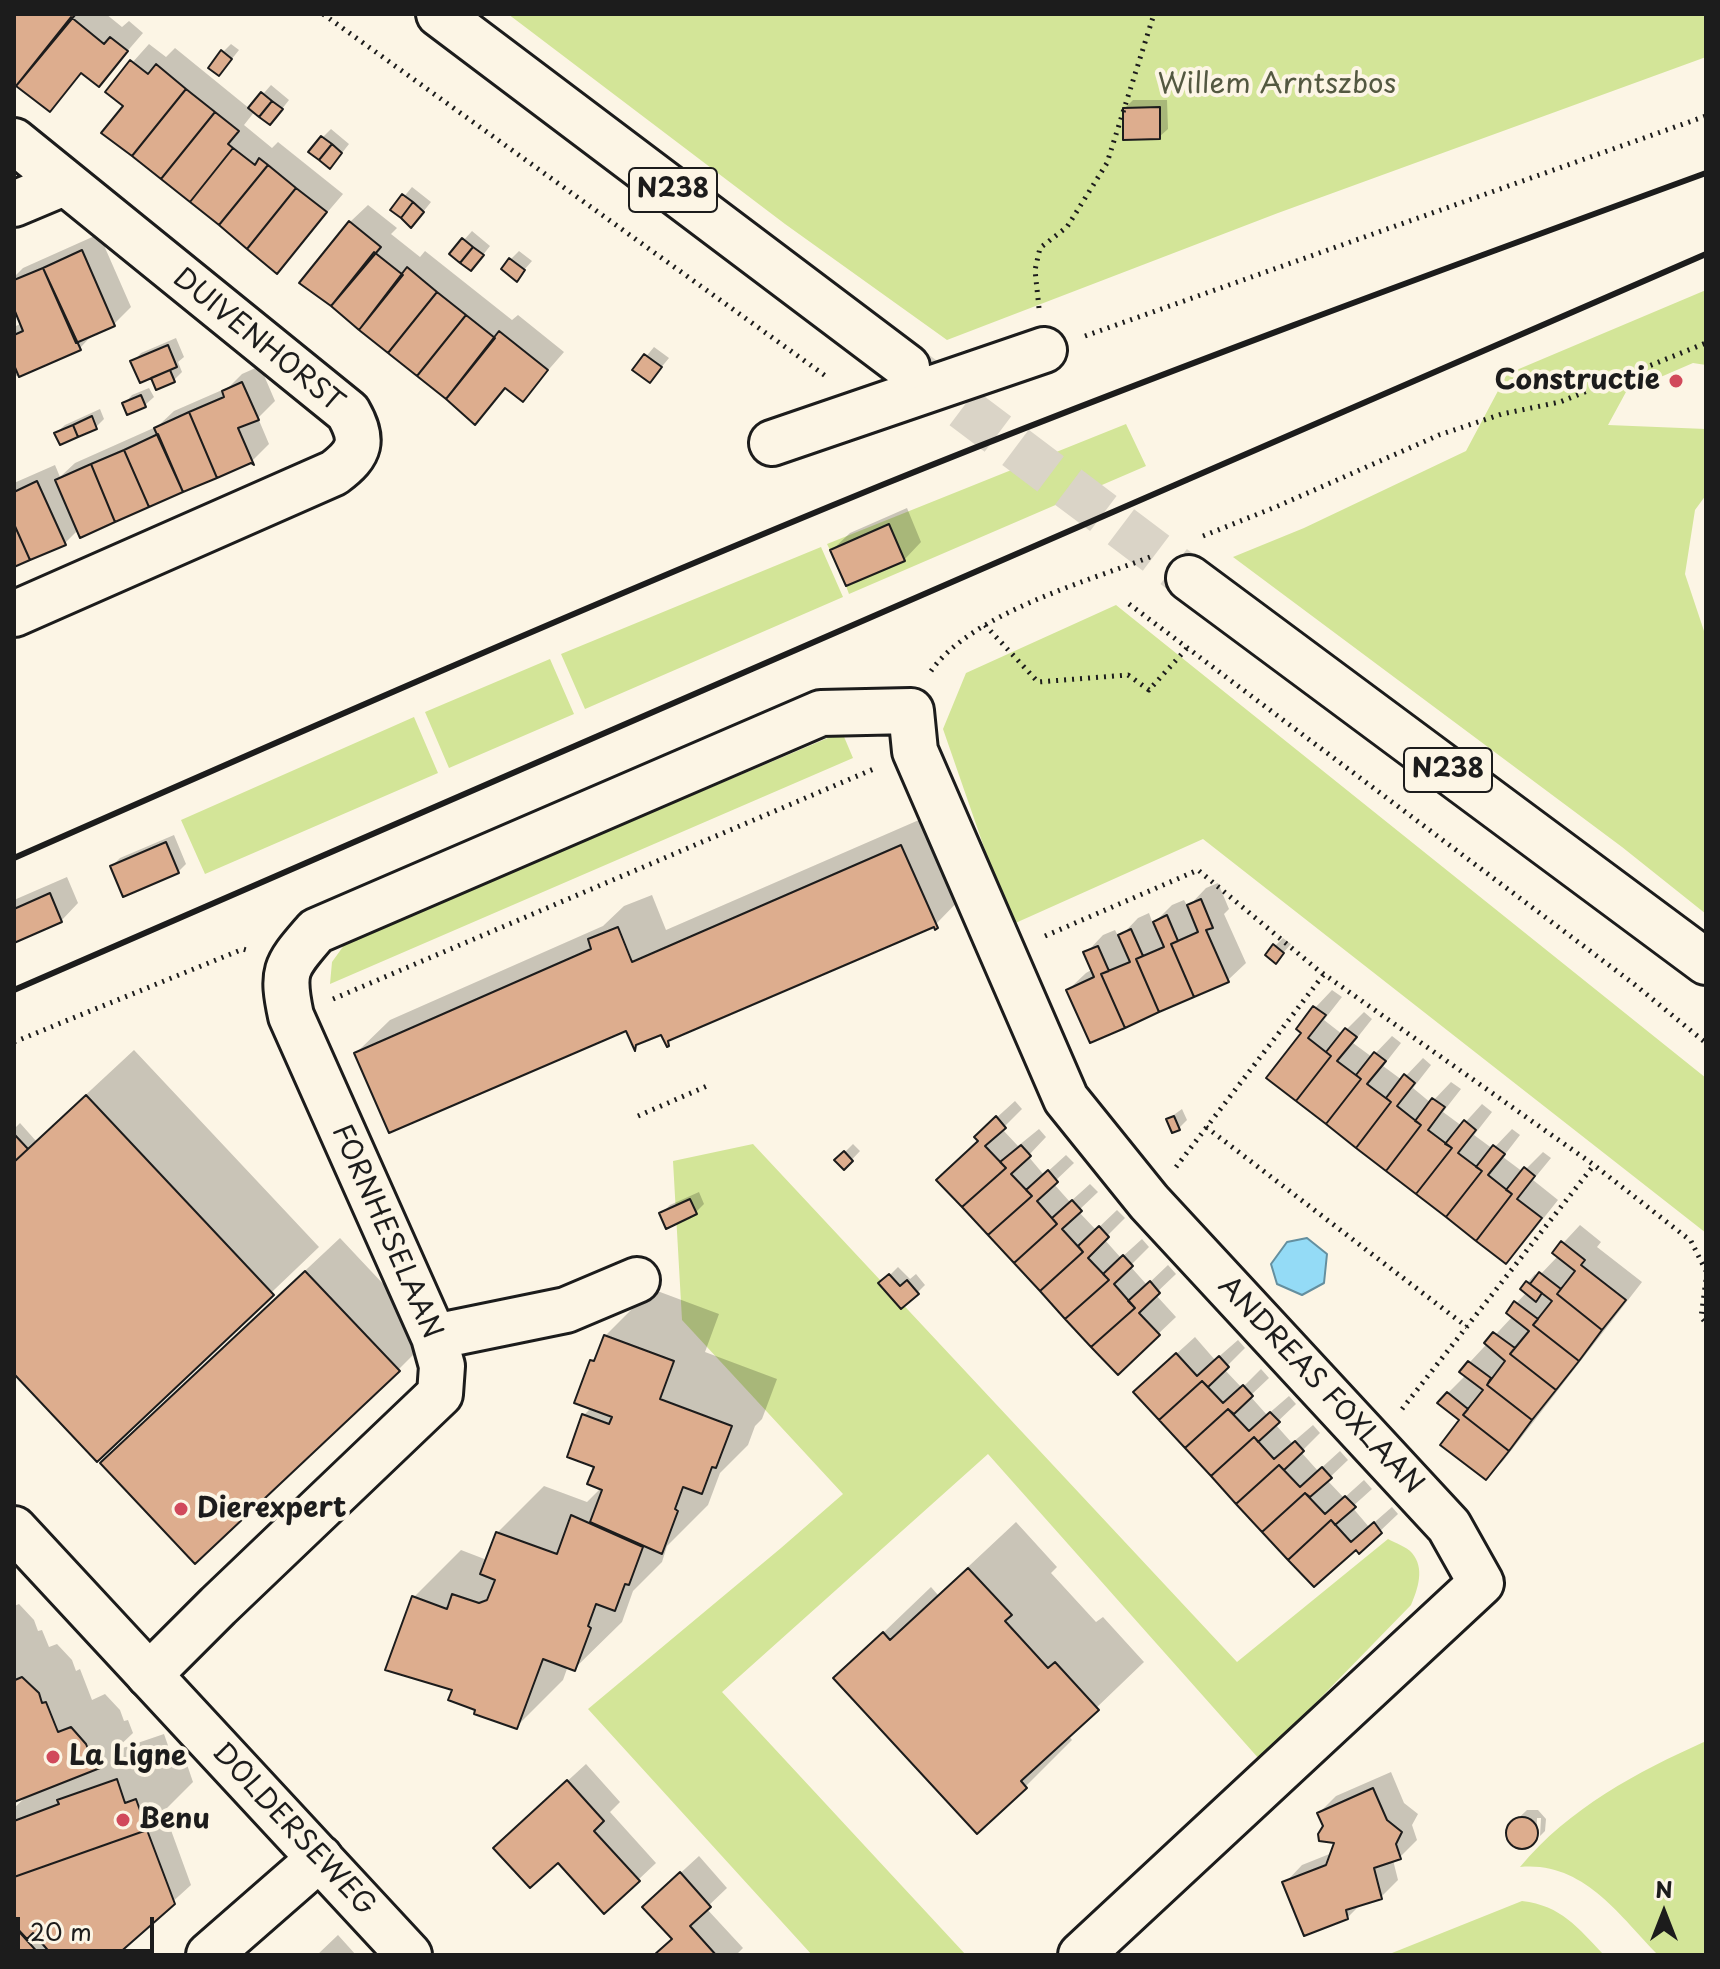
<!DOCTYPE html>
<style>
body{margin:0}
#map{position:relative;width:1720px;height:1969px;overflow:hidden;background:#fcf5e5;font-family:"Playpen Sans",sans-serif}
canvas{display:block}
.frame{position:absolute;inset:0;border:16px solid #1c1c1c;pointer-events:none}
.north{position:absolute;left:1624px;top:1873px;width:80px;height:80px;-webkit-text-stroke:6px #fcf5e5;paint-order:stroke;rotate:0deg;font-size:22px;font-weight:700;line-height:32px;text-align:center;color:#1c1c1c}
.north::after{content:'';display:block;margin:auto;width:28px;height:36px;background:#1c1c1c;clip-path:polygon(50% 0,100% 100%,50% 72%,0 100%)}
.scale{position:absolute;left:16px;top:1917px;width:138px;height:36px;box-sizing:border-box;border:4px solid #1c1c1c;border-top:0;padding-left:10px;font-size:24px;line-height:28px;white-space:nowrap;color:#1c1c1c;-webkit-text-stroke:6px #fcf5e5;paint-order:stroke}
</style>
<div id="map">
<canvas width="1720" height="1969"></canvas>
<div class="frame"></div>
<div class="north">N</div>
<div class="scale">20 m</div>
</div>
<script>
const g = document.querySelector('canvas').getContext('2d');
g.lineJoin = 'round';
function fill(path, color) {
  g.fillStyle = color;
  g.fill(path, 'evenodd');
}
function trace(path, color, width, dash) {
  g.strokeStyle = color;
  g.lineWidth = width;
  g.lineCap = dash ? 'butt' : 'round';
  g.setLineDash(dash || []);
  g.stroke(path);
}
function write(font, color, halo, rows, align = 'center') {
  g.font = font + ' "Playpen Sans",sans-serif';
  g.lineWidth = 8;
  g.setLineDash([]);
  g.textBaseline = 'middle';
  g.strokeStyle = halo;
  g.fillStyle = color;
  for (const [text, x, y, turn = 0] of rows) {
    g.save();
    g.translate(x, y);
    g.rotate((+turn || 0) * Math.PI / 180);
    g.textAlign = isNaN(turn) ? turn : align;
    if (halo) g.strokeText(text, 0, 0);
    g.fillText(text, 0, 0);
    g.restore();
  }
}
fill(new Path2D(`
 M508,14h1198v43l-428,156 -331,127 -162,-116z
 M1706,290v75l-13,-2 -67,29 -18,33 98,4v66l-11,15 -10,64 21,63v277l-84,-67 -389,-290 71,-29 162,-77 41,-77z
 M1126,424l20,42 -297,128 -3,-8 58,-26 -16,-36 -58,26 -3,-6z
 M821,547l22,50 -258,112 -24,-55z
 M1116,605l590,473v155l-503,-394 -192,86 -68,-196 23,-56z
 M550,659l24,55 -125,54 -24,-56z
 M414,717l24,56 -233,101 -24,-54z
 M842,732l11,26 -523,226 2,-22 15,-21z
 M753,1144l484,518 151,-123c7,4 19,8 24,14 13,15 6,36 -1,52l-151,155 -272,-306 -266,238 244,263h-154l-224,-246 193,-161 62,-54 -161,-174 -9,-159z
 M1706,1741v214h-48c-39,-40 -75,-94 -138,-88 49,-59 117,-95 186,-126z
 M1522,1901c40,5 55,26 82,54h-217z`), '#d3e598');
const water = new Path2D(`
 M1307,1238l20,16 -3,29 -22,12 -25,-11 -6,-20 16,-22z`);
fill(water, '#94dbf6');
trace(water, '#648f9f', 2);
fill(new Path2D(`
 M14,14h92l16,13 7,-6 14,12 -44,51 -16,-12 -33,38 -36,-29z
 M149,44l17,13 9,-9 75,61 21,-24 18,15 -11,14 -23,-3 -11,14 28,23 6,-6 65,52 -65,76 -153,-164 -18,-15z
 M231,44l8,6 -12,15 -4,-13z
 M1133,100h34l1,29 -9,8 -34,-29z
 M331,129l18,15 -11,14 -15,-21z
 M412,187l19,15 -12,15 -26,-7z
 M368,205l29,23 -6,6 29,23 5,-6 87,69 6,-5 46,37 -41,47 -16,-12 -31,34 -173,-139 47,-60z
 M472,231l18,15 -11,14 -15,-20z
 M99,234l32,73 -17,17 -19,8 -15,16 -66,29v-50l8,-4 -8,-19v-27l9,-9z
 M519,251l13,10 -16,18 -5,-20z
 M176,338l8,19 -6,5 4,10 -8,8 -22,-5 -19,-13 8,-9z
 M654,347l15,11 -19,23 -15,-11z
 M260,366l15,35 -17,17 11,26 -17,17 -174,69 -13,13 -51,23v-83l41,-18 5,12 15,-14 83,-37 16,-15 55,-24 13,-13z
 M149,388l5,9 -9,8 -17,8 -4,-9 8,-9z
 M100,409l4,10 -8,8 -40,6 9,-8z
 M907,508l14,34 -17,18 -72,-10 18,-17z
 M935,813l34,77 -33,34 -274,108 -35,-4 -271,25 34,-33 213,-94 21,-20 28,-11 14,35z
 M174,835l12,29 -8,8 -66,-6 8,-8z
 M67,877l11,26 -17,18 -47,20v-41z
 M1218,883l11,26 -5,5 22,49 -18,17 -160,10 18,-17 7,-4 -7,-16 17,-18 12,-5 4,8 19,-20 11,-5 4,11 19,-19 12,-5 4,7 18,-19z
 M1283,938l8,6 -15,17 -1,-15z
 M1332,990l10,7 -18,23 18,14 22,-22 8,7 -19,24 19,14 20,-21 9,7 -18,23 19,14 21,-22 8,7 -18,23 18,15 20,-21 10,7 -18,23 19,14 20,-22 10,8 -18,23 19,14 19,-20 8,6 -17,22 20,15 20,-20 8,6 -18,22 25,20 -35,44 -17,17 -237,-183 35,-45 11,-25z
 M134,1050l185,197 -222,212 -83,-88v-242l6,-6 16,18z
 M1015,1101l7,8 -20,20 16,17 21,-17 7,8 -18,19 16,19 22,-20 8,8 -21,20 17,19 20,-18 8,8 -20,19 18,19 21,-20 8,8 -21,21 17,19 21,-19 7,8 -19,19 17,19 21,-20 8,9 -21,20 21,23 -58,55 -138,-231 14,-21z
 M1182,1109l5,11 -8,8 -11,-9z
 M853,1144l7,7 -16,17 -7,-8z
 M699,1192l5,12 -8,8 -35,2 9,-9z
 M1580,1225l21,17 -4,5 45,35 -139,179 -17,17 -38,-85 18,-18 -4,-3 8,-10 43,-46 -5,-4 19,-20v-9l8,-9 3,3 20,-21 -4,-3z
 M340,1238l92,98 -34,34 -262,59z
 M898,1267l12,12 6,-5 9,11 -8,8 -36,-9z
 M652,1289l67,25 -14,38 72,27 -15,40 -7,7 -7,19 -28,28 -12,32 -41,41 -5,16 -29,29 -11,31 -47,46 -7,-2 -5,14 -47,47 -38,-18 -24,-20 -40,-92 47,-47 26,10 10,-27 47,-47 43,16 14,-14 -17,-73 8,-8v-46l7,-7 6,-18z
 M1195,1337l20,23 23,-20 7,8 -21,21 18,19 19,-19 8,9 -19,18 17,19 22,-19 7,8 -21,20 17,19 21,-18 7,8 -19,19 17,19 22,-20 8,9 -21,20 17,18 20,-18 8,9 -20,18 17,20 23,-20 6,7 -39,37 -206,-176z
 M1016,1522l41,45 -6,6 45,49 7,-5 41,45 -76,73 4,5 -47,47 -189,-109 95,-91 7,8z
 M19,1604l15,16 4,11 4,-1 7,17 8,-3 15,16 4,11 4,-2 12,31 13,-6 15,16 4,11 4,-1 5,13 -19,18 50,-17 8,23 11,-4 10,29 -29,29 27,74 -77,70h-21l-5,-5 -6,5h-68v-28l2,-2 -2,-3v-114l14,-13 -14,5v-194z
 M586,1764l34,38 -10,10 46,51 -18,17 -80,-20 -45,-29z
 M1391,1772l13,31 14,11 -6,11 5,15 -17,17 -7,3 5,20 -17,17 -19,6 -15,15 -62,-35 17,-18 30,-12 5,-11 -12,-15 -6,-14 17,-17z
 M1527,1810h11l8,9 -1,12 -5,5 1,-18h-4l-1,22 -9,7h-12l-7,-8 1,-12z
 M699,1856l28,32 -21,20 37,40 -7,7h-80l18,-16 -12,-49z
 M338,1935l18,20h-39z`), '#0003');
const building = new Path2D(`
 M14,14l61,1 -59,71 -2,-2z
 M71,17l33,27 6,-7 18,14 -29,36 -18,-14 -31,39 -34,-26z
 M221,50l11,9 -13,17 -11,-8z
 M130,60l18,14 8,-10 30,25 -54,67 -31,-23 22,-27 -18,-14z
 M186,89l29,23 -54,67 -29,-23z
 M261,92l11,9 -13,16 -11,-9z
 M272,101l11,8 -13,16 -11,-8z
 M1160,107v32l-37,1v-32z
 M215,112l24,19 -11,13 5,4 -43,54 -29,-23z
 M321,136l11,8 -13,16 -11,-8z
 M332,144l10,9 -12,16 -11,-9z
 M233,148l22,17 4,-7 9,7 -49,60 -29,-23z
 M268,165l28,23 -49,61 -28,-24z
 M296,188l31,24 -50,62 -30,-25z
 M402,194l11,8 -12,16 -11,-8z
 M413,202l11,10 -13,16 -10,-10z
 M349,221l32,26 -50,59 -32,-23z
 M462,238l11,9 -13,16 -11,-9z
 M473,247l11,8 -13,16 -11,-8z
 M82,250l33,76 -39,17 -33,-75z
 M374,252l29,23 -44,55 -28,-24z
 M509,258l16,12 -8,12 -16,-13z
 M407,267l30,25 -49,61 -29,-23z
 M43,268l38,82 -62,27 -5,-12v-30l9,-4 -9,-22v-29z
 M437,292l29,23 -49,61 -29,-23z
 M466,315l29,23 -49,61 -29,-23z
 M499,331l49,39 -25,32 -18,-14 -30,37 -29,-26z
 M168,345l9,22 -37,16 -10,-22z
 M644,354l18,13 -12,16 -18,-13z
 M170,370l5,12 -19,8 -5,-12z
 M242,382l17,38 -21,8 16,37 -3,-2 -34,15 -28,-66 35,-15 -2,-6z
 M141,395l5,12 -19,8 -5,-12z
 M189,412l28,66 -34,14 -29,-64z
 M92,416l5,13 -19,8 -5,-12z
 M73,425l5,12 -18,8 -6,-12z
 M158,434l25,58 -34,15 -25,-57z
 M124,450l25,57 -34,15 -24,-58z
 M91,464l24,58 -35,16 -25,-58z
 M37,481l29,64 -36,15 -16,-36v-32z
 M14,524l16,36 -16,7z
 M889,524l16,37 -59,25 -16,-36z
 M166,842l13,31 -56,24 -13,-31z
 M901,845l37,83 -3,2 -1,-3 -266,114 1,5 -2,1 -6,-12 -25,10 -1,6 -9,-20 -237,102 -35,-80 237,-104 -3,-10 30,-12 14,35z
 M50,893l12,29 -48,21v-34z
 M1201,899l12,29 -7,2 23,52 -35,15 -23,-53 27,-12 -11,-27z
 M1167,915l11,26 -7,3 23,53 -35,15 -23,-53 28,-12 -11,-25z
 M1131,929l12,27 -7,3 23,53 -34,16 -24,-54 29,-12 -12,-27z
 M1273,944l11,9 -8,11 -11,-9z
 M1098,946l11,25 -8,3 24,54 -35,15 -24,-53 28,-13 -11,-25z
 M1313,1006l13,9 -18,23 23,18 -35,45 -30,-23 35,-45 -5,-4z
 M1345,1028l12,9 -20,24 24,18 -35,45 -30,-23 35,-45 -5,-4z
 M1374,1052l12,9 -19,23 24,18 -35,46 -30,-24 35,-45 -5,-4z
 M1404,1074l11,9 -18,23 24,19 -35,46 -30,-23 35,-46 -5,-4z
 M86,1095l188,200 -177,167 -83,-88v-212z
 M1432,1098l13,9 -17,23 24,18 -36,46 -30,-23 35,-46 -6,-4z
 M996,1116l10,12 -21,18 21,22 -44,39 -26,-27 42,-39 -4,-4z
 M1174,1116l6,14 -8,3 -6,-14z
 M1464,1120l12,10 -18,23 24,18 -36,46 -30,-23 36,-46 -7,-4z
 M14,1134l14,15 -14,13z
 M1021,1145l10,11 -20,18 21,22 -44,39 -26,-28 44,-39 -6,-6z
 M1493,1145l12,9 -17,21 24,19 -36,47 -30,-24 36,-46 -6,-4z
 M844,1151l9,10 -9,9 -10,-10z
 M1524,1167l11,9 -18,23 25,19 -36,46 -30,-23 36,-47 -6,-4z
 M1048,1170l10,12 -21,19 20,23 -43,39 -26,-28 44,-39 -6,-6z
 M690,1199l7,15 -31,15 -7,-16z
 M1072,1200l10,11 -20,18 21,23 -43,39 -26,-28 43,-39 -5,-6z
 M1099,1226l10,11 -21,21 21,22 -44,39 -25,-28 43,-39 -5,-6z
 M1561,1241l24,19 -4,5 45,35 -24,30 -45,-36 18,-23 -23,-18z
 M1123,1255l10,11 -19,18 21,24 -44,39 -26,-28 44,-39 -6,-6z
 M305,1271l95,100 -205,193 -95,-101z
 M1539,1272l22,17 -4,5 45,36 -23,31 -46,-36 19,-24 -22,-17z
 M889,1274l11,12 7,-6 12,14 -18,15 -23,-26z
 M1150,1281l10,12 -21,20 21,22 -42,40 -27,-28 44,-39 -7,-7z
 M1526,1281l16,12 -6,9 -16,-13z
 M1514,1301l24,18 -5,6 46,36 -23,29 -46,-36 19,-23 -23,-18z
 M1493,1332l22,16 -5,6 46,36 -24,30 -45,-35 18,-24 -21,-18z
 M604,1335l70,26 -14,38 72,27 -16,42 -4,-1 -10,27 -19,-7 -8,22 3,2 -16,43 -72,-32 12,-32 -15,-6 7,-17 -27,-10 15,-43 27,10 3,-7 -38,-14 16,-43 4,1z
 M1176,1353l21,23 22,-20 10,11 -21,20 -6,-6 -43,39 -26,-28z
 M1468,1361l23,17 -4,7 45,35 -23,31 -46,-36 20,-25 -24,-18z
 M1202,1381l21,22 20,-18 10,11 -19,18 -6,-5 -43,39 -26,-28z
 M1447,1392l21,17 -5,6 46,36 -23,29 -46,-35 19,-25 -22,-17z
 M1228,1409l21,22 21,-19 10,10 -22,20 -4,-5 -43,39 -26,-28z
 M1254,1437l20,22 21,-18 9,10 -20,19 -5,-5 -43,39 -25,-28z
 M1279,1465l21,22 22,-20 10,11 -22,19 -5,-4 -43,39 -26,-28z
 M1305,1493l20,21 20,-18 11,11 -21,18 -4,-5 -43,40 -26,-28z
 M571,1515l72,32 -14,38 -4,-1 -10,27 -19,-7 -8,22 3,2 -16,43 -32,-12 -26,70 -43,-15 1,-4 -27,-10 4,-10 -67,-20 27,-74 35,13 5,-15 27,9 8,-3 8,-20 -15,-6 16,-42 61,22z
 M1331,1520l20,22 23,-20 8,11 -23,21 -3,-4 -42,37 -26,-27z
 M968,1568l44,47 -7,6 43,47 7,-6 44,48 -78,71 6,7 -50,46 -144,-156 50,-46 7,8z
 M14,1676l1,4 7,-3 17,16 3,10 4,-1 12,30 13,-5 15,17 4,10 4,-2 6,16 -86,34z
 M117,1779l8,24 11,-4 11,31 -133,47v-56l45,-17 -2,-4z
 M567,1780l37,41 -10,10 46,50 -36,33 -46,-51 -28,25 -37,-40z
 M1373,1788l14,32 15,12 -6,12 5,15 -27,9 8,31 -36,11 2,9 -44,17 -22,-54 44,-17 8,-22 -15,-2 -1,-7 5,-8 -6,-13z
 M1506 1833a16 16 0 1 1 32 0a16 16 0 1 1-32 0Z
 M147,1830l28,74 -58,51h-26l-3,-3 -3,3h-33l-19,-22 -6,6 -13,-14v-48z
 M680,1872l31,35 -21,19 26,29h-62l18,-16 -30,-32z
 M14,1926l26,29h-26z`);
fill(building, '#ddad8e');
trace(building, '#1c1c1c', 2);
trace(new Path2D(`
 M910,368l279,210`), '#dad4c7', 44, [44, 22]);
const minor = new Path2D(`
 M14,141l334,271c16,28 13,41 -14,61l-320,141
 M14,204l50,-21
 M772,443l272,-93
 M434,1337l132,-27 71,-30
 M149,1675l69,-69 222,-212 2,-28 -8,-29 -143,-321c-10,-47 -5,-50 25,-85l505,-218 90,-2 4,40 151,348 83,103 300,324 32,57 -400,372
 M209,1955l111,-97`);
const major = new Path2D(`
 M439,14l468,353
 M1189,578l517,384
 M14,1529l395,426`);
trace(minor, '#1c1c1c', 50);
trace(major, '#1c1c1c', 50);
trace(new Path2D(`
 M323,14l504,363
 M1039,308l-4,-38 5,-22 27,-21 40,-64 47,-149
 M1085,336l621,-220
 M1203,536l75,-30 161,-71 63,-21 58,-12 146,-59
 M1129,604l505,380 72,59
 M985,625l53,57 90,-7 21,15 39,-43
 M931,671c40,-57 154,-89 219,-114
 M1045,936l153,-66 120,100 276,195 97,76 15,30
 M333,999l543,-231
 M14,1042l229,-93 7,2
 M638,1116l69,-30
 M1206,1127l261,200
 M1176,1167l148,-193
 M1706,1280l-5,37 5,6
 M1402,1409l192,-244`), '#1c1c1c', 5, [2, 6]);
trace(minor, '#fcf5e5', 44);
trace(major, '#fcf5e5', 44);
trace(new Path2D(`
 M14,858c288,-127 577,-254 868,-373 272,-110 548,-211 824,-312
 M14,990l1692,-736`), '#1c1c1c', 6);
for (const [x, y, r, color] of [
 [1676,381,8,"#d1495b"],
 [181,1509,8,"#d1495b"],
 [53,1757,8,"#d1495b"],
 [123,1820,8,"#d1495b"]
]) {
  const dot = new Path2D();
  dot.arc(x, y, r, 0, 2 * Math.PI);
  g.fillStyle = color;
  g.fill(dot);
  trace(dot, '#fcf5e5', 3);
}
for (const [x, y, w] of [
 [673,190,88],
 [1448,770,88]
]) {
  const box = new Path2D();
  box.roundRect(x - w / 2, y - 22, w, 44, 6);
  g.fillStyle = '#fcf5e5';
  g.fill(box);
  trace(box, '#1c1c1c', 2);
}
write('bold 26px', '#1c1c1c', null, [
 ["N238",673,190],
 ["N238",1448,770]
]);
write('28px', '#535841', '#fcf5e5', [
 ["Willem Arntszbos",1277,85]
]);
write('28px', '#1c1c1c', '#fcf5e5', [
 ["DUIVENHORST",258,341,39],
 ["FORNHESELAAN",386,1232,66],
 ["ANDREAS FOXLAAN",1320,1386,47],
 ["DOLDERSEWEG",293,1830,47]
]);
write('bold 28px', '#1c1c1c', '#fcf5e5', [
 ["Constructie",1660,381,"right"],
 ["Dierexpert",197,1509],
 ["La Ligne",69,1757],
 ["Benu",139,1820]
], 'left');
</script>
